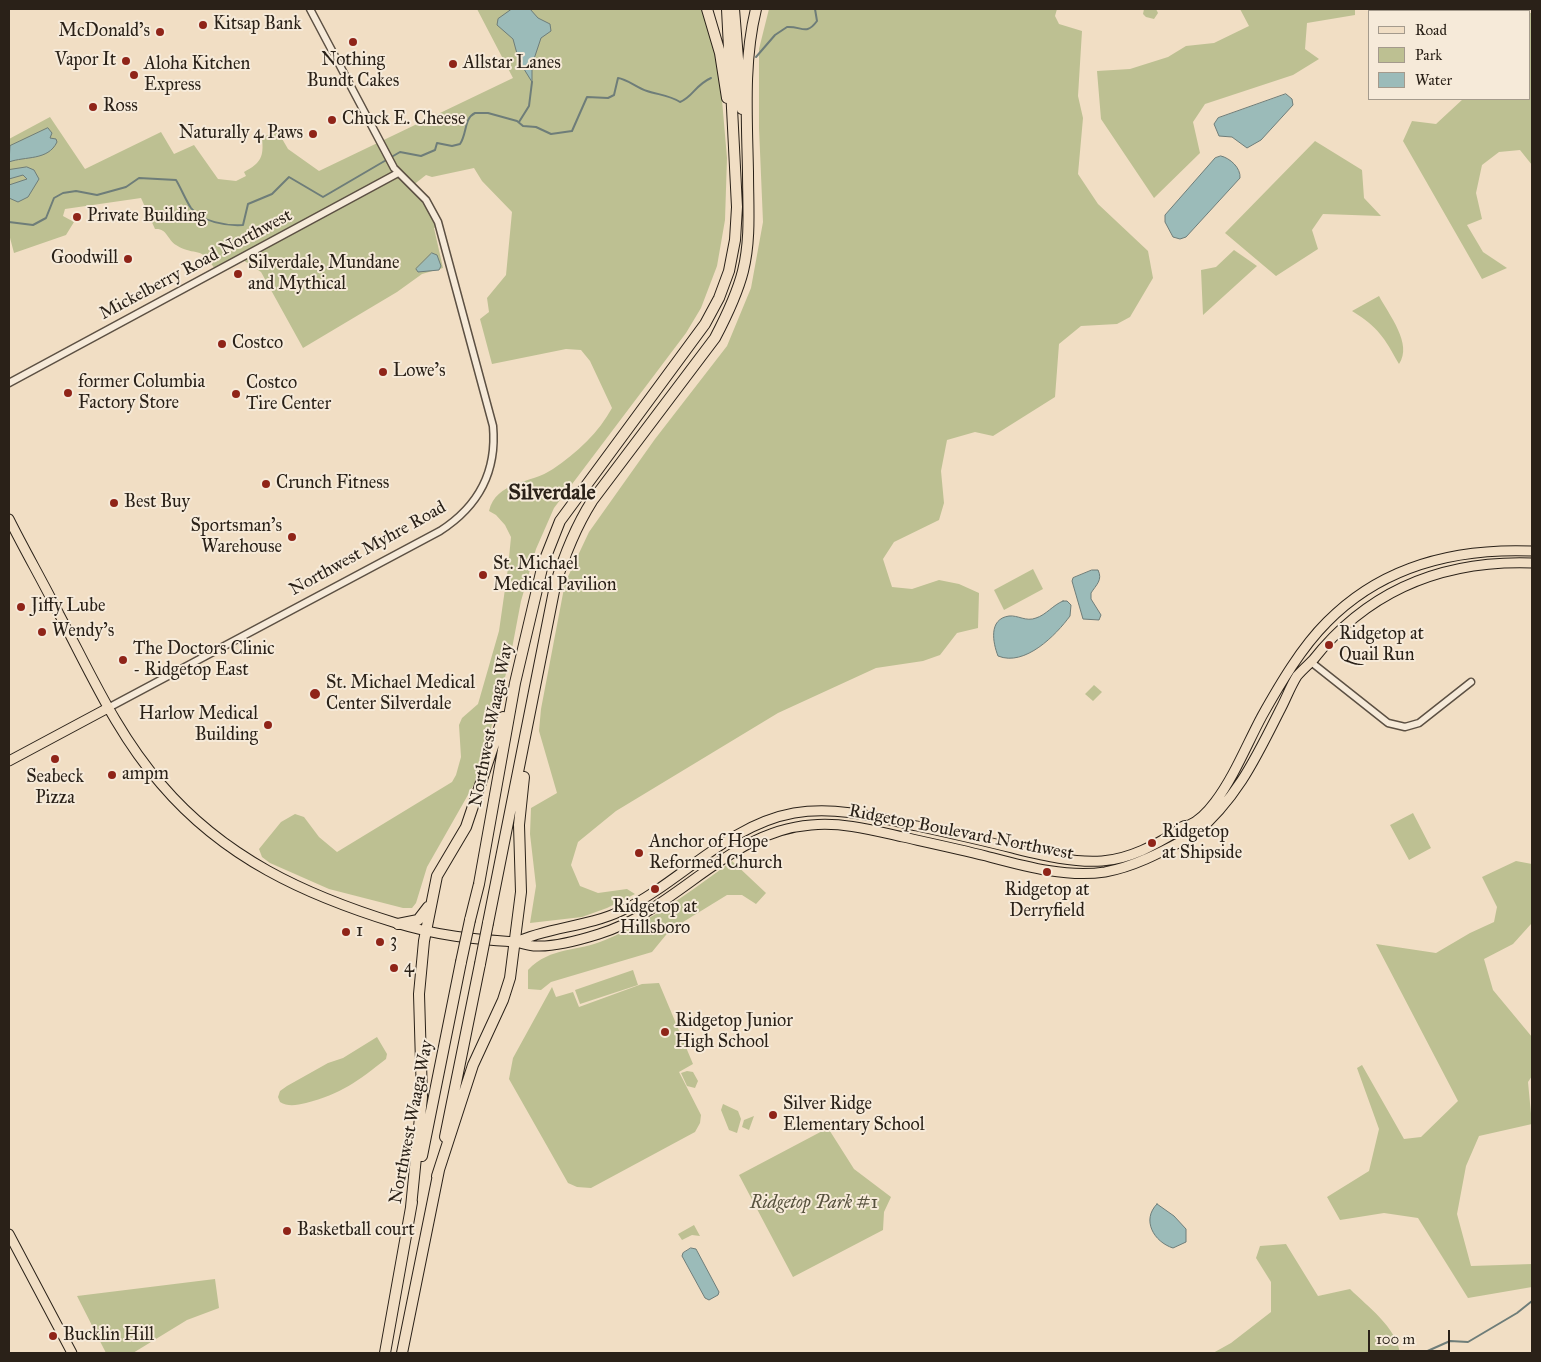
<!DOCTYPE html>
<style>
body{margin:0}
#map{position:relative;width:1541px;height:1362px;overflow:hidden;background:#f1dec4;font-family:"IM FELL Great Primer",serif}
canvas{display:block}
.frame{position:absolute;inset:0;border:10px solid #2a2118;pointer-events:none}
.legend{position:absolute;left:1368px;top:10px;width:162px;height:90px;box-sizing:border-box;background:#f6ead9;border:1px solid #a49a8c;margin:0;padding:6px 9px;list-style:none;font-size:15px;color:#2a2118}
.legend li{display:flex;align-items:center;gap:10px;height:25px}
.legend b{width:25px;border:1px solid #a49a8c}
.scale{position:absolute;left:1368px;top:1330px;width:82px;height:22px;box-sizing:border-box;border:2px solid #2a2118;border-top:0;padding-left:6px;font-size:15px;line-height:18px;white-space:nowrap;color:#2a2118;-webkit-text-stroke:4px #f6ead9;paint-order:stroke}
</style>
<div id="map">
<canvas width="1541" height="1362"></canvas>
<div class="frame"></div>
<ul class="legend">
<li><b style="height:6px;background:#f1dec4"></b>Road</li>
<li><b style="height:14px;background:#bdc092"></b>Park</li>
<li><b style="height:14px;background:#9bbbb9"></b>Water</li>
</ul>
<div class="scale">100 m</div>
</div>
<script>
const g = document.querySelector('canvas').getContext('2d');
g.lineJoin = 'round';
function fill(path, color) {
  g.fillStyle = color;
  g.fill(path, 'evenodd');
}
function trace(path, color, width, dash) {
  g.strokeStyle = color;
  g.lineWidth = width;
  g.lineCap = dash ? 'butt' : 'round';
  g.setLineDash(dash || []);
  g.stroke(path);
}
function write(font, color, halo, rows, align = 'center') {
  g.font = font + ' "IM FELL Great Primer",serif';
  g.lineWidth = 4;
  g.setLineDash([]);
  g.textBaseline = 'middle';
  g.strokeStyle = halo;
  g.fillStyle = color;
  for (const [text, x, y, turn = 0] of rows) {
    g.save();
    g.translate(x, y);
    g.rotate((+turn || 0) * Math.PI / 180);
    g.textAlign = isNaN(turn) ? turn : align;
    if (halo) g.strokeText(text, 0, 0);
    g.fillText(text, 0, 0);
    g.restore();
  }
}
fill(new Path2D(`
 M477,9h226l16,56 8,93 -2,62 -8,46 -16,42 -15,25 -132,175 -18,41 -15,52 -11,58 -33,120 -50,88 -11,36 -4,5h-9l-74,-19 -59,-26 -8,-6 -3,-8 22,-27 14,-8 9,3 15,20 18,15 115,-70 4,-7 5,-18 -2,-32 3,-7 16,-14 21,-73 9,-63 3,-31 -6,-12 -9,-10 -7,-4c7,-30 42,-27 64,-42 24,-16 46,-37 59,-61l-22,-47 -9,-11 -15,-1 -74,15 -12,-45 9,-7 -2,-14 19,-23 6,-63 -30,-31 -8,-13 -42,9 -6,-2 -14,11 27,40 -5,2 9,40 -21,6 -25,18 -94,56 -42,-76 -21,-14 -24,13c-16,-28 -19,-13 -40,-26 -9,-6 -9,-17 -21,-16l-14,-31 -76,11 -2,7 11,6 -8,13 -52,18 -5,-19v-95l41,-22 35,52 76,-37 13,22 20,-9 24,34 18,2 10,-5 -2,-4c17,-9 20,-15 18,-34l15,-8 11,19 31,22 194,-93z
 M769,9h288l-2,7 4,8 23,7 -4,65 5,22 -5,56 20,30 50,47 5,27 -23,39 -13,7 -36,2 -22,18 -4,53 -62,39 -18,-4 -28,8 -6,31 3,32 -5,17 -45,22 -11,17 9,28 20,2 27,-9 20,4 20,9 -1,35 -21,5 -17,22 -17,6 -47,7 -98,45 -162,98 -38,31 -7,23 9,21 18,7 29,-4 8,5 -28,14 -25,9 -52,6 6,-37 -6,-52 1,-26 26,-15 -18,-62 2,-22 24,-126 24,-51 66,-93 72,-93 24,-58 12,-66 -4,-94v-79z
 M1144,9h12l2,4 -4,6 -8,-2 -3,-3z
 M1240,9h115v6l-48,8 -2,26 14,10 -26,16 -88,29 -12,18 7,31 -46,45 -53,-79 -4,-48 33,-2 38,-12 18,-11 28,-3 35,-17z
 M1530,13h2v152l-12,-15 -21,2 -17,13 -6,28 6,26 -15,6 16,27 24,16 -25,11 -79,-138 9,-20 24,3 27,-25h67z
 M1315,141l47,29 2,28 17,18 -58,-2 -11,16 6,19 -42,27 -51,-43z
 M1234,250l23,16 -54,49 -2,-45 15,-3z
 M1379,296c10,19 34,48 20,68 -15,-27 -21,-37 -47,-53z
 M1033,569l10,20 -39,21 -10,-20z
 M1094,685l8,7 -9,9 -8,-7z
 M1413,813l18,35 -22,12 -19,-35z
 M732,861l34,32 -10,11 -14,-9h-15l-57,35 -18,22 -101,30 -10,8 -13,-1v-19c23,-24 50,-18 77,-30 48,-20 85,-48 127,-79z
 M1516,861l16,3 -1,60 -18,20 -29,15 9,31 39,47v39l-4,6 4,42 -53,12 -13,30 -9,48 14,52 61,-2v23l-64,11 -50,-80 -34,-5 -44,7 -13,-23 42,-26 10,-42 -22,-61 5,-3 42,74 17,-2 37,-36 -82,-157 60,9 34,-20 24,-11 3,-15 -15,-30z
 M633,970l5,15 -58,19 -5,-14z
 M659,983l34,81 -14,8 22,43 -1,8 -5,9 -104,56 -14,-1 -9,-4 -59,-104 4,-21 39,-71 4,10 17,-5 6,15 63,-23z
 M377,1037l10,17 -1,5c-28,22 -45,35 -80,44 -9,2 -18,4 -26,-1l-2,-5 2,-6 7,-5 41,-23 15,-5z
 M687,1071l6,1 5,9 -3,7 -8,-2 -6,-13z
 M723,1104l15,7 3,8 -4,14 -8,-3 -8,-20z
 M754,1116l-5,14 -7,-3 2,-7z
 M828,1128l26,41 37,28 -7,15 -1,18 -90,47 -54,-102z
 M694,1225l6,11 -8,-1 -10,5 -4,-6z
 M1286,1244l32,52 32,-7c18,18 46,38 50,64h-187l18,-10 40,-31v-30l-15,-24 4,-12z
 M215,1279l4,29 -32,12 -54,33h-27l-29,-57z`), '#bdc092');
const water = new Path2D(`
 M512,9h18l8,9 12,6 1,7 -10,7 -9,27v17l-13,-21 -6,-22 -16,-14 1,-6z
 M1286,94l6,5 1,6 -32,35 -14,8 -15,-11 -13,-1 -5,-12 4,-6z
 M48,128l4,5 -2,5 6,1 1,3c-9,19 -32,14 -48,20l1,-16z
 M1221,156c9,2 20,12 19,22l-54,59 -6,2 -7,-2 -8,-15v-7l50,-57z
 M27,167l7,3 5,9 -11,18 -10,5 -9,-4v-13l18,-6 -4,-4 -14,4v-9z
 M432,253l5,2 4,11 -2,4 -21,2 -2,-3z
 M1092,570h6c5,10 -2,15 -7,23v6l10,16 -2,5 -16,-1 -11,-38 1,-3z
 M1063,601h4l4,4 -1,11c-14,19 -45,51 -72,40 -5,-13 -10,-37 11,-40 9,-1 17,6 27,2 10,-3 17,-13 27,-17z
 M1157,1204l17,12 12,13v13l-13,6c-19,-6 -32,-28 -16,-44z
 M691,1248l5,1 23,43 -1,3 -9,5 -4,-2 -23,-42 1,-3z`);
fill(water, '#9bbbb9');
trace(water, '#6e7d79', 1);
trace(new Path2D(`
 M756,57l19,-22 12,-8c15,-1 19,9 30,-6l-2,-12
 M519,122l10,-16 3,-24
 M9,222l24,3 13,-7 8,-20 9,-5 13,-2 21,4 29,-8 13,-9 37,2c5,8 9,19 15,28 11,14 35,18 52,17l5,-21 24,-10 17,-17 34,20 77,-45 21,4 14,-6 2,-7 15,3 8,-2c7,-10 4,-26 15,-31h13l29,8 6,5 13,1 15,7 21,-3 15,-34 21,1 6,-3 4,-17c9,1 19,10 29,13 12,4 22,4 33,11 13,-5 15,-17 31,-24
 M1423,1353l27,-12 18,1 49,-29 15,-12`), '#6e7d79', 2);
const minor = new Path2D(`
 M9,383l389,-210
 M1311,662l77,61 17,4 14,-4 52,-41
 M108,708l332,-177c39,-25 57,-60 53,-105l-55,-204 -12,-22 -32,-32 -84,-159`);
const major = new Path2D(`
 M9,519c16,32 34,63 50,95 31,58 58,120 102,170 63,74 144,111 235,139 42,13 77,16 119,19 7,1 14,4 21,4 20,1 44,-6 63,-12 78,-24 129,-103 212,-109 32,-3 61,5 92,12 27,6 55,12 83,19 38,10 80,22 119,16 28,-5 55,-19 79,-32
 M9,761l99,-53
 M1188,825l4,4 -1,9 -7,2 -5,-4v-7c4,-4 6,-3 10,-4 10,-4 20,-15 26,-23 19,-25 32,-58 47,-86 18,-32 39,-68 65,-94 56,-57 129,-74 205,-71
 M1193,836c43,-36 62,-76 87,-126 6,-11 10,-23 17,-34 5,-6 11,-11 16,-16 56,-71 130,-100 219,-97
 M516,942c33,-15 71,-15 105,-31 59,-28 106,-86 173,-98 42,-7 82,4 123,13 32,7 64,14 95,22 29,7 60,15 90,13 28,-2 53,-16 76,-30
 M9,1234l63,119`);
const highway = new Path2D(`
 M707,9l13,44 7,45
 M734,9l8,100
 M470,920l9,-36 36,-201 28,-119 17,-43 145,-197 14,-26 10,-27 6,-31 2,-33 -10,-198
 M488,923l67,-337c9,-30 20,-58 37,-85l123,-163c11,-21 22,-43 28,-67 8,-32 5,-65 5,-99 -1,-54 -5,-110 8,-163
 M398,924l20,-4 10,-13
 M445,1137l35,-173
 M422,1156l39,-194
 M437,1176l36,-111 30,-65 7,-22 11,-86 -2,-67 5,-48
 M411,1207l11,-110 -3,-103 5,-53 13,-65 29,-49 37,-110
 M385,1353l27,-151
 M402,1353l37,-183`);
trace(minor, '#5c5043', 9);
trace(major, '#2a2118', 11);
trace(highway, '#2a2118', 12);
trace(minor, '#f6ead9', 6);
trace(major, '#f1dec4', 9);
trace(highway, '#f1dec4', 10);
const highwayBridge = new Path2D(`
 M461,962l9,-42
 M480,964l8,-41`);
trace(highwayBridge, '#2a2118', 12, []);
trace(highwayBridge, '#f1dec4', 10);
for (const [x, y, r, color] of [
 [203,25,5,"#8f2418"],
 [160,32,5,"#8f2418"],
 [353,42,5,"#8f2418"],
 [126,61,5,"#8f2418"],
 [453,64,5,"#8f2418"],
 [134,75,5,"#8f2418"],
 [93,107,5,"#8f2418"],
 [332,120,5,"#8f2418"],
 [313,134,5,"#8f2418"],
 [77,217,5,"#8f2418"],
 [128,259,5,"#8f2418"],
 [238,274,5,"#8f2418"],
 [222,344,5,"#8f2418"],
 [383,372,5,"#8f2418"],
 [68,393,5,"#8f2418"],
 [236,394,5,"#8f2418"],
 [266,484,5,"#8f2418"],
 [114,503,5,"#8f2418"],
 [292,537,5,"#8f2418"],
 [483,575,5,"#8f2418"],
 [21,607,5,"#8f2418"],
 [42,632,5,"#8f2418"],
 [1329,645,5,"#8f2418"],
 [123,660,5,"#8f2418"],
 [315,694,6,"#8f2418"],
 [268,725,5,"#8f2418"],
 [55,759,5,"#8f2418"],
 [112,775,5,"#8f2418"],
 [1152,843,5,"#8f2418"],
 [639,853,5,"#8f2418"],
 [1047,872,5,"#8f2418"],
 [655,889,5,"#8f2418"],
 [346,932,5,"#8f2418"],
 [380,942,5,"#8f2418"],
 [394,968,5,"#8f2418"],
 [665,1032,5,"#8f2418"],
 [773,1115,5,"#8f2418"],
 [287,1231,5,"#8f2418"],
 [53,1336,5,"#8f2418"]
]) {
  const dot = new Path2D();
  dot.arc(x, y, r, 0, 2 * Math.PI);
  g.fillStyle = color;
  g.fill(dot);
  trace(dot, '#f6ead9', 2);
}
write('18px', '#2a2118', '#f6ead9', [
 ["Kitsap Bank",213,25],
 ["McDonald's",150,32,"right"],
 ["Vapor It",116,61,"right"],
 ["Nothing",353,61,"center"],
 ["Bundt Cakes",353,82,"center"],
 ["Allstar Lanes",463,64],
 ["Aloha Kitchen",144,65],
 ["Express",144,86],
 ["Ross",103,107],
 ["Chuck E. Cheese",342,120],
 ["Naturally 4 Paws",303,134,"right"],
 ["Private Building",87,217],
 ["Goodwill",118,259,"right"],
 ["Silverdale, Mundane",248,264],
 ["and Mythical",248,285],
 ["Costco",232,344],
 ["Lowe's",393,372],
 ["former Columbia",78,383],
 ["Factory Store",78,404],
 ["Costco",246,384],
 ["Tire Center",246,405],
 ["Crunch Fitness",276,484],
 ["Best Buy",124,503],
 ["Sportsman's",282,527,"right"],
 ["Warehouse",282,548,"right"],
 ["St. Michael",493,565],
 ["Medical Pavilion",493,586],
 ["Jiffy Lube",31,607],
 ["Wendy's",52,632],
 ["Ridgetop at",1339,635],
 ["Quail Run",1339,656],
 ["The Doctors Clinic",133,650],
 ["- Ridgetop East",133,671],
 ["St. Michael Medical",326,684],
 ["Center Silverdale",326,705],
 ["Harlow Medical",258,715,"right"],
 ["Building",258,736,"right"],
 ["ampm",122,775],
 ["Seabeck",55,778,"center"],
 ["Pizza",55,799,"center"],
 ["Ridgetop",1162,833],
 ["at Shipside",1162,854],
 ["Anchor of Hope",649,843],
 ["Reformed Church",649,864],
 ["Ridgetop at",1047,891,"center"],
 ["Derryfield",1047,912,"center"],
 ["Ridgetop at",655,908,"center"],
 ["Hillsboro",655,929,"center"],
 ["1",356,932],
 ["3",390,942],
 ["4",404,968],
 ["Ridgetop Junior",675,1022],
 ["High School",675,1043],
 ["Silver Ridge",783,1105],
 ["Elementary School",783,1126],
 ["Basketball court",297,1231],
 ["Bucklin Hill",63,1336]
], 'left');
write('18px', '#2a2118', '#f6ead9', [
 ["Mickelberry Road Northwest",196,265,-28],
 ["Northwest Myhre Road",368,549,-29],
 ["Northwest Waaga Way",492,725,-79],
 ["Ridgetop Boulevard Northwest",961,833,11],
 ["Northwest Waaga Way",412,1122,-79]
]);
write('italic 18px', '#56513d', '#f6ead9', [
 ["Ridgetop Park #1",814,1204]
]);
write('bold 22px', '#2a2118', '#f6ead9', [
 ["Silverdale",552,494]
]);
</script>
